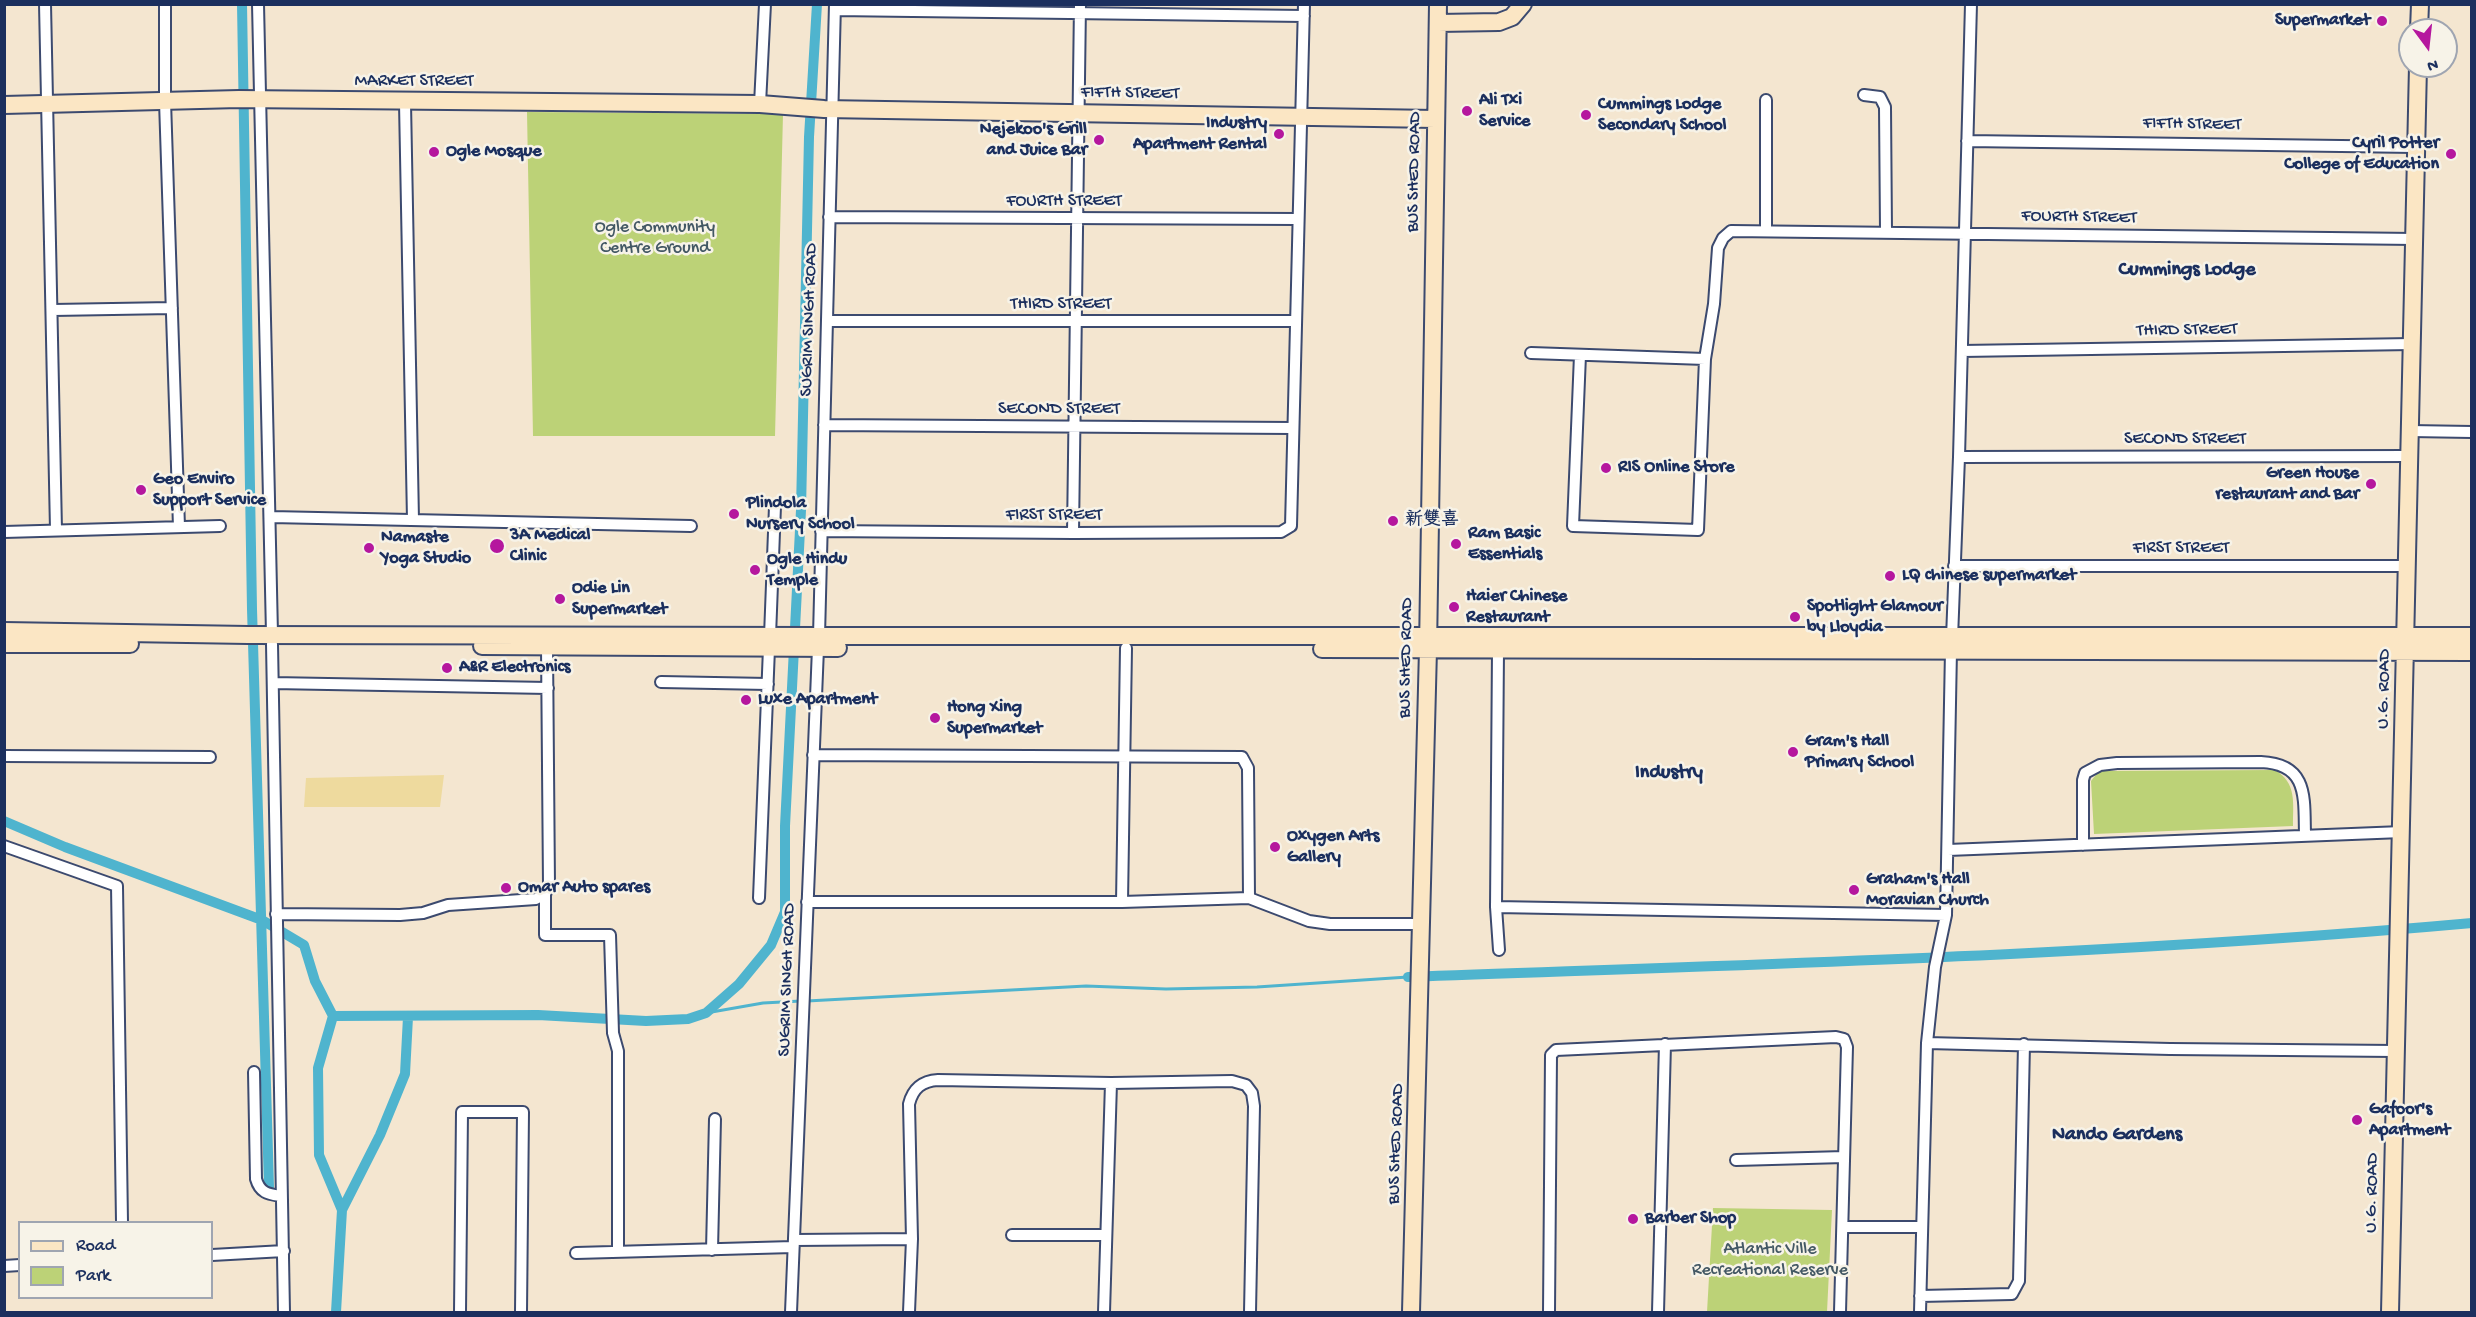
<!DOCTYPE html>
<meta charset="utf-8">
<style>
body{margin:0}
#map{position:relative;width:2476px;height:1317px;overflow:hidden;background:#f4e6d0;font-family:"Gochi Hand",sans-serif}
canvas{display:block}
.frame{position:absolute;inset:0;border:6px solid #1b2f5e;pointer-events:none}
.legend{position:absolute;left:18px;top:1221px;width:195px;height:78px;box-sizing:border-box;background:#f7f3e8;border:2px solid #9fa5b1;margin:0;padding:8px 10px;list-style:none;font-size:18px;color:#1b2f5e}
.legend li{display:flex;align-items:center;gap:12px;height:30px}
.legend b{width:30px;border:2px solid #9fa5b1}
.north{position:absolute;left:2398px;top:18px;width:60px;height:60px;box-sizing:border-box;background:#f7f3e8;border:2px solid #9fa5b1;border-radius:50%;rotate:165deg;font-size:16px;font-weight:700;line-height:24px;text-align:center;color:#1b2f5e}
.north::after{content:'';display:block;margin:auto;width:21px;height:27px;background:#b5179e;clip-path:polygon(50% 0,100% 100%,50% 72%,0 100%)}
</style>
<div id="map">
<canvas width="2476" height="1317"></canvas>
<div class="frame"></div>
<ul class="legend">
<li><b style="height:8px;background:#fbe6c4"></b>Road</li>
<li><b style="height:16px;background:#bcd277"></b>Park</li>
</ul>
<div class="north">N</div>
</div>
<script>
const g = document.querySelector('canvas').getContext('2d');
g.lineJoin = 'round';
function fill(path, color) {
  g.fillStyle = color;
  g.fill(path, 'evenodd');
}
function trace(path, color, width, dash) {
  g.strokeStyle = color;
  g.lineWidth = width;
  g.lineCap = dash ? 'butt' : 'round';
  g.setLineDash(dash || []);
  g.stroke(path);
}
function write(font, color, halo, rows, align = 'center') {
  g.font = font + ' "Gochi Hand","LXGW WenKai TC",sans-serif';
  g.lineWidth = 5;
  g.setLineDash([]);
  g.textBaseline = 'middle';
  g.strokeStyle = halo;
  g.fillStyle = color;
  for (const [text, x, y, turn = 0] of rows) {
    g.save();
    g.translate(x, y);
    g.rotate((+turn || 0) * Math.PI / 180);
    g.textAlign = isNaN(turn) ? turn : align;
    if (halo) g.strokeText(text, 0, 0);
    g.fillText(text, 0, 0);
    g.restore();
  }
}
fill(new Path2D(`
 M527,112l256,2 -8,322h-242z
 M2275,770c22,13 18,33 18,56l-199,8 -3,-53 8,-10z
 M1713,1208l119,2 -5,102h-120z`), '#bcd277');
fill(new Path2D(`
 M444,775l-4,32h-136l2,-29z`), '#eeda9e');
trace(new Path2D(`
 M807,1001l279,-15 80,3 91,-2 151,-10
 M706,1013l57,-10 38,-2`), '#4fb4ce', 3);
trace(new Path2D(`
 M242,4l10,605 17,578
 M4,821l61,26 197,73 42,25 11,36 18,35 -15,52 1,87 23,55
 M1408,977c354,-13 710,-22 1064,-54
 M333,1016l205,-1 108,6 42,-2 18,-6 33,-29 32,-39 14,-33v-86l16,-316 8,-373 8,-133
 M336,1312l6,-102 38,-75 25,-61 3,-57`), '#4fb4ce', 10);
const street = new Path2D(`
 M45,4l11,526
 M165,4v97l14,426
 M258,4l14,630
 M835,10l469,6
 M1864,95l16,2 5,10 1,125
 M405,103l8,417
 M760,104l5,-100
 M1967,141l449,6
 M829,217l469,2
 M1766,230v-130
 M53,310l119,-2
 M827,321h469
 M1962,351l450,-7
 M1531,353l174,6
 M1580,355l-7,171 125,4 7,-171 9,-55 4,-56 5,-10 8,-7 684,8
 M824,425l469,3
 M2410,431l62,1
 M1959,457l451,-1
 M271,517l420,9
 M821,531l252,2 208,-1 10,-6 13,-522
 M4,532l216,-6
 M1073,533l7,-529
 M1954,566h454
 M770,636l5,-130
 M819,636l16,-632
 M1952,638l7,-181 12,-453
 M272,644l12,668
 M1498,650l-2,257 3,43
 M661,682l107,2
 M273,683l275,5
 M813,755l429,2 6,11 1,130
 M4,756l206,1
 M2083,845v-65l2,-7 15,-8 17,-2 144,-1c48,2 43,36 44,74
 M4,846l113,40 5,336
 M1948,850l454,-18
 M545,894v41h65l3,98 5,18v201
 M759,898l10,-250
 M807,902h315l127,-4 60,23 21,3h89
 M1122,902l4,-254
 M1496,907l450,8
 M276,914l124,1 23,-2 25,-8 88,-6 9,-5 4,-8 -2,-239
 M1927,1043l243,6 226,2
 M254,1072l2,107c4,14 12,15 24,17
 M1736,1160l108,-3
 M1843,1227h78
 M1012,1235h94
 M794,1240l118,-1
 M712,1250l3,-131
 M576,1253l217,-6
 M212,1255l72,-4
 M4,1266l16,-1
 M1920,1296l92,-2 7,-13 5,-237
 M460,1312l2,-200h61l-2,200
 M791,1312l27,-664
 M909,1312l3,-73 -3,-135c4,-16 13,-23 29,-24l173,3 121,-2 14,4 6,8 2,13 -4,206
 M1104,1312l7,-229
 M1549,1312l2,-257 5,-5 280,-13 8,2 3,8 -7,265
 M1658,1312l7,-268
 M1920,1312l7,-269 8,-76 11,-52 5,-265`);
const secondary = new Path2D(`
 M1438,23l61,-1 13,-5 11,-13
 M2419,30l1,-26
 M4,105l235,-6 521,5 64,5 611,10
 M4,631l244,4 567,1h1657
 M4,644h126
 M482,646l356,2
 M1322,649l1150,3
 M1411,1312l17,-663 10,-645
 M2390,1312l28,-1246`);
trace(street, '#3c4a6f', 14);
trace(secondary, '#3c4a6f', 20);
trace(street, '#fff', 10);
trace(secondary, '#fbe6c4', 16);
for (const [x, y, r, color] of [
 [2382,21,6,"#b5179e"],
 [1467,111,6,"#b5179e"],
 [1586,115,6,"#b5179e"],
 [1279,134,6,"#b5179e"],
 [1099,140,6,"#b5179e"],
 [434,152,6,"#b5179e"],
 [2451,154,6,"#b5179e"],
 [1606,468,6,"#b5179e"],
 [2371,484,6,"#b5179e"],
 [141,490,6,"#b5179e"],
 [734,514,6,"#b5179e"],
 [1393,521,6,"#b5179e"],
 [1456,544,6,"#b5179e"],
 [497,546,8,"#b5179e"],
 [369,548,6,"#b5179e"],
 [755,570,6,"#b5179e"],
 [1890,576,6,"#b5179e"],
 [560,599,6,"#b5179e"],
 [1454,607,6,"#b5179e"],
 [1795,617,6,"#b5179e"],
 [447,668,6,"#b5179e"],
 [746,700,6,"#b5179e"],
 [935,718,6,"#b5179e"],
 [1793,752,6,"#b5179e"],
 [1275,847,6,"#b5179e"],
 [506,888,6,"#b5179e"],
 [1854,890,6,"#b5179e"],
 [2357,1120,6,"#b5179e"],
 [1633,1219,6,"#b5179e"]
]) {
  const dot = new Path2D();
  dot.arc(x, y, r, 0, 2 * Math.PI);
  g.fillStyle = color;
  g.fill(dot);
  trace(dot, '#f7f3e8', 2);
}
write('bold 18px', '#1b2f5e', '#f7f3e8', [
 ["Supermarket",2370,21,"right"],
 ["Ali Txi",1479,101],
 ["Service",1479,122],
 ["Cummings Lodge",1598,105],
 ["Secondary School",1598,126],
 ["Industry",1267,124,"right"],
 ["Apartment Rental",1267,145,"right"],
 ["Nejekoo's Grill",1087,130,"right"],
 ["and Juice Bar",1087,151,"right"],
 ["Cyril Potter",2439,144,"right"],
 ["College of Education",2439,165,"right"],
 ["Ogle Mosque",446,152],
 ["RIS Online Store",1618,468],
 ["Green House",2359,474,"right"],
 ["restaurant and Bar",2359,495,"right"],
 ["Geo Enviro",153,480],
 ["Support Service",153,501],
 ["Plindola",746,504],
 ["Nursery School",746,525],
 ["新雙喜",1405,521],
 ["Ram Basic",1468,534],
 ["Essentials",1468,555],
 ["3A Medical",510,536],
 ["Clinic",510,557],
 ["Namaste",381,538],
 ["Yoga Studio",381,559],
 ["Ogle Hindu",767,560],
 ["Temple",767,581],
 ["LQ chinese supermarket",1902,576],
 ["Odie Lin",572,589],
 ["Supermarket",572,610],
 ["Haier Chinese",1466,597],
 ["Restaurant",1466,618],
 ["Spotlight Glamour",1807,607],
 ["by Lloydia",1807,628],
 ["A&R Electronics",459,668],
 ["Luxe Apartment",758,700],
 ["Hong Xing",947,708],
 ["Supermarket",947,729],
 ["Gram's Hall",1805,742],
 ["Primary School",1805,763],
 ["Oxygen Arts",1287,837],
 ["Gallery",1287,858],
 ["Graham's Hall",1866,880],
 ["Moravian Church",1866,901],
 ["Omar Auto spares",518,888],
 ["Gafoor's",2369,1110],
 ["Apartment",2369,1131],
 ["Barber Shop",1645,1219]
], 'left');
write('18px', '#1b2f5e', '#f7f3e8', [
 ["MARKET STREET",414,82],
 ["FIFTH STREET",1130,94,1],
 ["FIFTH STREET",2192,125,1],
 ["BUS SHED ROAD",1415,172,-89],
 ["FOURTH STREET",1064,202],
 ["FOURTH STREET",2079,218,1],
 ["THIRD STREET",1061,305],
 ["SUGRIM SINGH ROAD",810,320,-88],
 ["THIRD STREET",2187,331,-1],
 ["SECOND STREET",1059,410],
 ["SECOND STREET",2185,440],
 ["FIRST STREET",1054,516],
 ["FIRST STREET",2181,549],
 ["BUS SHED ROAD",1407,658,-89],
 ["U.G. ROAD",2385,689,-89],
 ["SUGRIM SINGH ROAD",788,980,-88],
 ["BUS SHED ROAD",1397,1144,-88],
 ["U.G. ROAD",2373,1193,-89]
]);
write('18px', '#435864', '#f7f3e8', [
 ["Ogle Community",655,228],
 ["Centre Ground",655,249],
 ["Atlantic Ville",1770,1250],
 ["Recreational Reserve",1770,1271]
]);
write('bold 20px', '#1b2f5e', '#f7f3e8', [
 ["Cummings Lodge",2187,271],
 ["Industry",1669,774],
 ["Nando Gardens",2117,1136]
]);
</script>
